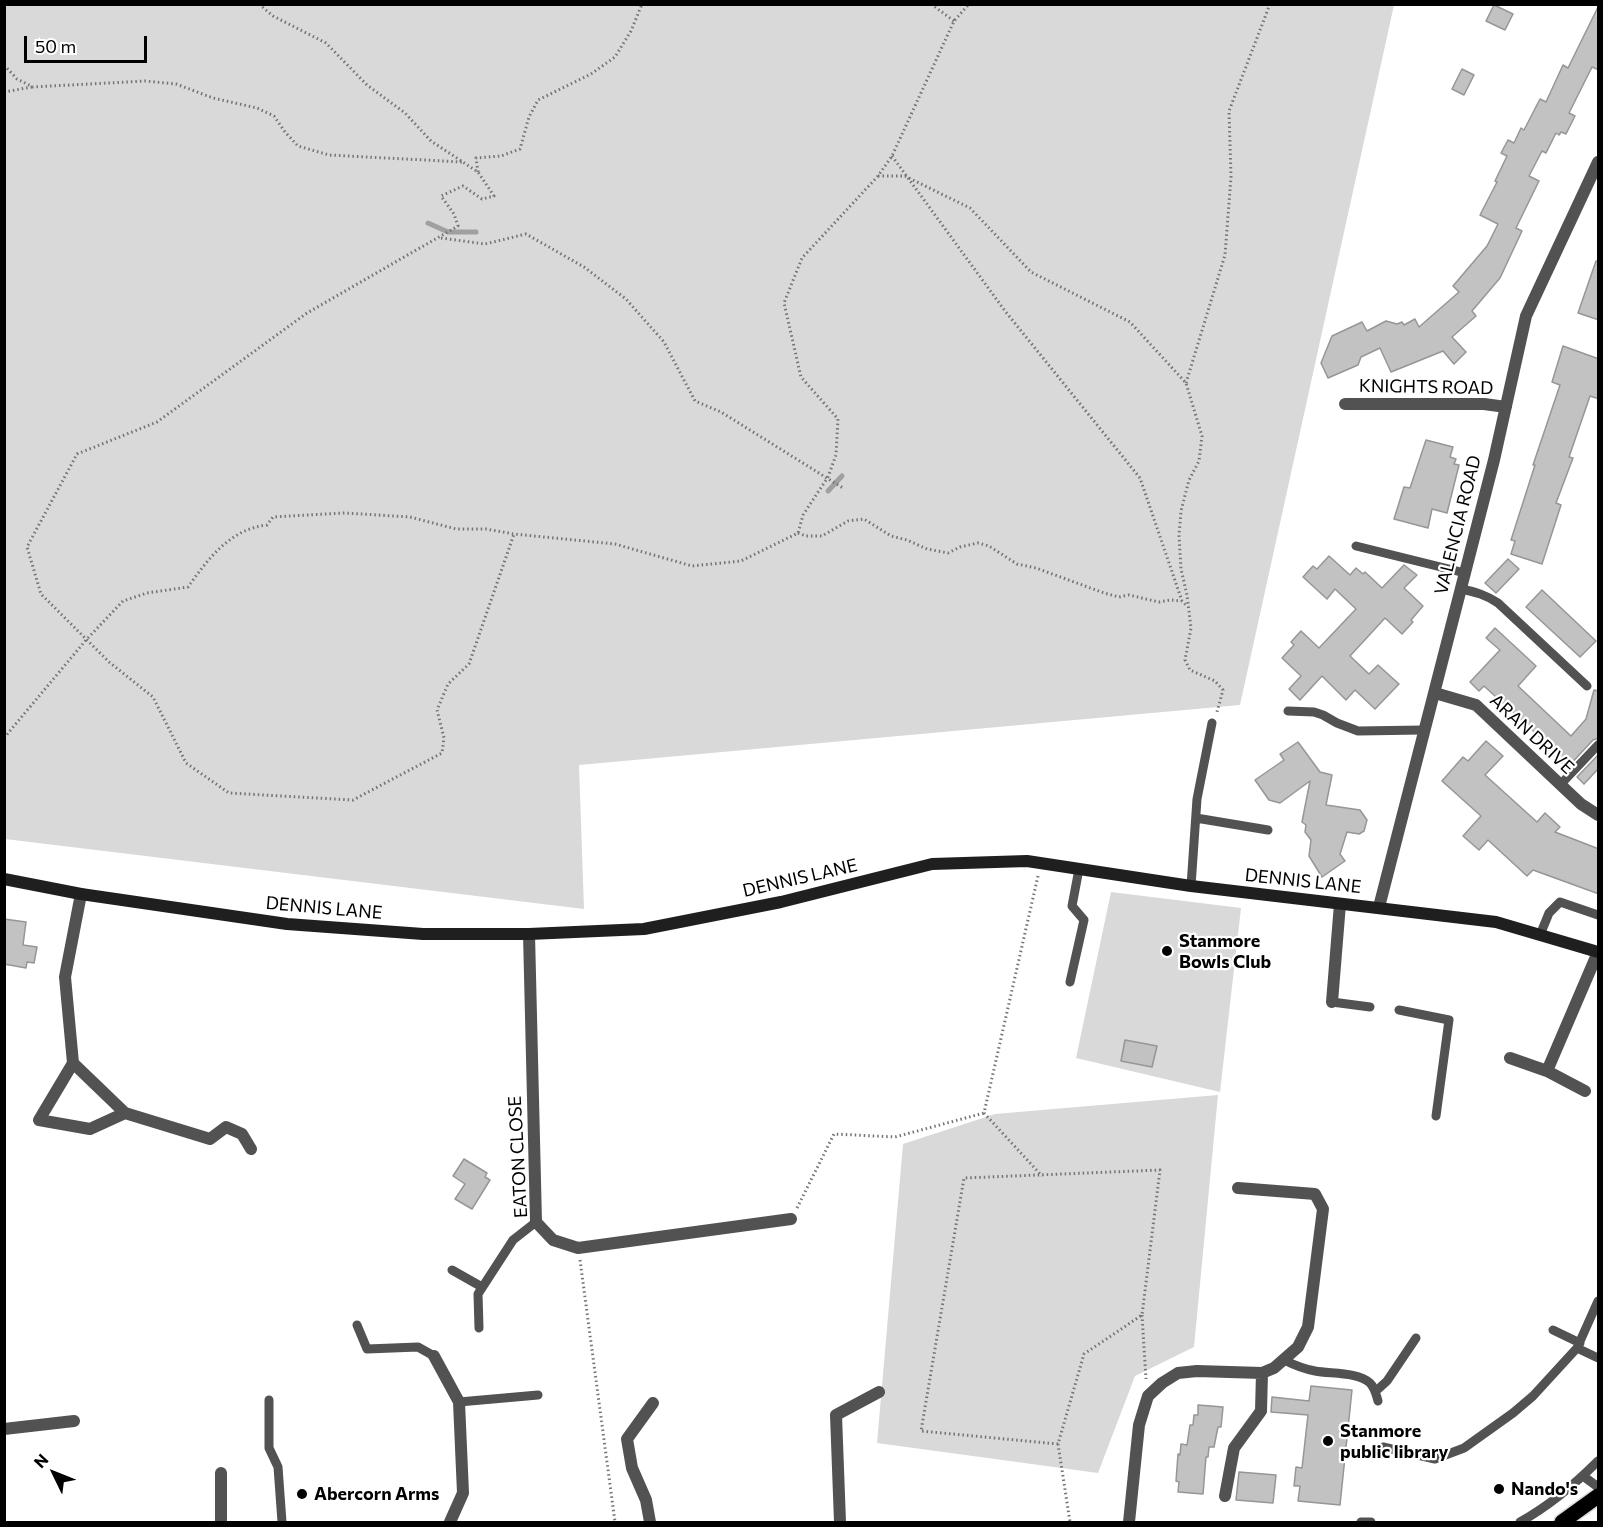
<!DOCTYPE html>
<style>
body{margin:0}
#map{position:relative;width:1603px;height:1527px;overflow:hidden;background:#fff;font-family:Commissioner,sans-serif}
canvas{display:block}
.frame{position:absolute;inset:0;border:6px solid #000;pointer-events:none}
.north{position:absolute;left:24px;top:1443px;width:60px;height:60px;-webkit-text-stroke:4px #fff;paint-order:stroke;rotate:313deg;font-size:16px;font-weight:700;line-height:24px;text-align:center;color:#000}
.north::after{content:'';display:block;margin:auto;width:21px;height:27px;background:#000;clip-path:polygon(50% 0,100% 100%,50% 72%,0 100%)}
.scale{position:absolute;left:24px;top:36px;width:123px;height:27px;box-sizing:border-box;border:3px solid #000;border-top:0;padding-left:8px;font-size:18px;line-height:21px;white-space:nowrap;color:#000;-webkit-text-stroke:4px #fff;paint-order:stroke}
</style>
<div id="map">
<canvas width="1603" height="1527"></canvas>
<div class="frame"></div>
<div class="north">N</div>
<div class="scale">50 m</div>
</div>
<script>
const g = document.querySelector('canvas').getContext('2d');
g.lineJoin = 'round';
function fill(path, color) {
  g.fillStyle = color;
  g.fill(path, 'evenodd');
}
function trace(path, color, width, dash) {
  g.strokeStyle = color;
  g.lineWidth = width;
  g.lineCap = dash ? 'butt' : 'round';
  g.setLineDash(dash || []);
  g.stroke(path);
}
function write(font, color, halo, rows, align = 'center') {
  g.font = font + ' Commissioner,sans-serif';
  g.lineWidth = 4.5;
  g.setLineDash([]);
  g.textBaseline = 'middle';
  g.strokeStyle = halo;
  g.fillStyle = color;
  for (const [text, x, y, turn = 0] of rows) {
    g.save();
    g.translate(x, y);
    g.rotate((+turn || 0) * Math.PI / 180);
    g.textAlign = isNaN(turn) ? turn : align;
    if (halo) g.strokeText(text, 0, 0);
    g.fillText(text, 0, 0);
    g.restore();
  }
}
fill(new Path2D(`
 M4,5h1390l-154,700 -661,60 5,144 -579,-70z
 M1111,892l130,16 -21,184 -144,-34z
 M1218,1095l-24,252 -59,29 -37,97 -221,-30 26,-299 92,-30z`), '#d9d9d9');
trace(new Path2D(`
 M428,223l20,9h28
 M828,491l14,-15`), '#a0a0a0', 5);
const building = new Path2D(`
 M1494,5l19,9 -8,16 -19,-9z
 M1599,5v65l-7,-3 -23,46 6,3 -9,18 -5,-2 -2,3 -3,-2 -10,20 -4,-2 -13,25 10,5 -23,47 6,3 -22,47 -28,33 4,5 -24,21 14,15 -12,12 -11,-13 -52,21 -11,-24 -19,9 -3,8 -30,13 -7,-15 11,-27 30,-14 5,9 19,-10 11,3 5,-2 2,3 11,-6 4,8 40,-35 -6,-6 34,-40 11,-22 -18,-9 17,-33 -2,-1 12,-25 -6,-3 7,-13 6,3 7,-15 3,2 16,-31 6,3 17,-37 5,3z
 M1462,69l12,6 -10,20 -12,-6z
 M1596,261h3v59l-21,-7z
 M1563,346l36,13v40l-9,-3 -21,61 4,1 -17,45 5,2 -19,59 -31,-10 4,-13 -4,-1 24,-75h-2l27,-80 -8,-3z
 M1426,440l27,7 -3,10 6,2 -2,5 5,1 -12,48 -15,-4 -4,19 -34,-9 10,-32 6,1z
 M1329,556l21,19 6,-7 7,6 2,-2 17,16 22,-23 13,10 -13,13 19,18 -12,14 2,2 -11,12 -17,-16 -35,38 19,18 9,-9 21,19 -24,25 -20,-19 -9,10 -24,-24 -22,24 -11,-11 12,-13 -19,-18 12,-13 -3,-3 10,-11 18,17 37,-39 -21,-20 -8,10 -24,-22 10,-11 4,3z
 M1508,559l11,10 -23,24 -11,-10z
 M1542,590l54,51 -16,16 -54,-50z
 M1495,628l41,38 -18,20 53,50 15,-17 8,-29 5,1v47l-6,2 -26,28 -14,-13 3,-3 -72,-66 -5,5 -9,-9 30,-32 -14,-12z
 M1486,741l17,15 -18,19 52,47 8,-9 15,14 -5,5 44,17v45l-66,-24 -6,6 -39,-36 -9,10 -16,-14 18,-20 -39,-35 21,-24 5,4z
 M1298,742l22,30 12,3 -6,30 34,5 7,10 -3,11 -5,3 -12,-2 -7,22 5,7 -23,16 -13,-21 2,-16 -6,-8 1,-7 -4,-3 8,-41 -30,22 -11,-3 -14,-20 29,-20 -4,-6z
 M1599,754v14l-15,16 -7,-7z
 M4,919l22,3 -3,23 14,2 -3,16 -7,-1 -1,6 -22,-4z
 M1125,1040l32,6 -5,21 -31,-6z
 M464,1159l23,14 -2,4 5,3 -18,29 -17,-10 10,-15 -12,-8z
 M1311,1386l41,4 -12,115 -42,-4 2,-15h-6l2,-19 6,1 6,-53 -37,-3 1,-15 37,4z
 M1198,1405l25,2 -2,20h-3l-4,20h-5l-1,10h-2l-3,37 -25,-2 1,-10 -3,-1 2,-27 2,1 1,-11 6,1 3,-20h3l1,-10h4z
 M1239,1472l37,3 -3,28 -37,-3z`);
fill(building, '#c2c2c2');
trace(building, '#969696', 1.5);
const primary = new Path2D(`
 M1562,1522l36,-26`);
trace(primary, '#dbdbdb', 18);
trace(new Path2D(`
 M259,4l14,12 53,27 41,42 38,28 26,28 47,31 16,24 -12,3 -19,-13 -22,10 13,18 4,12 -151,87 -150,109 -80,32 -50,93 14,47 68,68 44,35 33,66 43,30 124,7 89,-47 2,-15 -7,-28 11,-26 21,-20 45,-130
 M931,4l23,17
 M4,65l13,14 16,8 112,-6 31,3 37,14 44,10 17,8 11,16 13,14 31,9 133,7
 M4,92l28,-5
 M892,156l113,155 135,167 42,123
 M478,172l-2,-14 25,-2 19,-7 9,-32 9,-17 53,-26 24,-17 16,-26 11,-27
 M878,176h27l65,32 61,64 99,50 56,61 16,53 -3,25 -10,19 -8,31 -2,24 2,34 6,26 4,33 -6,32 5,10 25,11 8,9 -6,22
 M441,238l44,6 41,-10 58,33 42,32 38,43 31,59 26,11 122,76
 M1186,383l39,-128 6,-78 -2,-66 41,-107
 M798,533l8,3h16l26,-15 16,-2 27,17 16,4 20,9 21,4 12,-6 18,-4 11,3 28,18 19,4 68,25 15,4 10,-2 30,7 12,-2 11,1 5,5
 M4,738l82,-98 37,-39 24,-8 41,-6c20,-28 42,-58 79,-62l6,-8 72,-4 65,4 46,12h30l28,5 101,10 77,22 49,-5 57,-28 5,-18 25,-38 8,-22 2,-36 -37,-42 -17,-74 18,-45 76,-82 14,-20 62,-135 15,-17
 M1038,876l-54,237 58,63
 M797,1208l37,-74 61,3 89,-24
 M580,1260l35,262
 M1142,1315l4,64
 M1058,1444l-137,-13 43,-253 196,-8 -18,145 -58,39 -26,90 12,78`), '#747474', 3, [1.5, 3]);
trace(new Path2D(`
 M1356,546l109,27
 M1461,589c15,3 25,6 37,14l89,83
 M1288,711l26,1 9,3 14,8 21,8 65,-1
 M1560,785l38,-40
 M1196,818l72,12
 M1191,886l6,-87 15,-76
 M1540,935l9,-22 11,-11 38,13
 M1070,982l14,-62 -12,-14 7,-37
 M1332,1002l38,5
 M1399,1010l50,10 -13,96
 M452,1270l30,17
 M1598,1301l-21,47 21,10
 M357,1325l10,24 51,-2 16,9
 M479,1328l-1,-34 35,-54 23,-18
 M1553,1330l27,13
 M1284,1360c10,5 20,9 31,11 16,3 43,1 55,12 5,5 6,11 8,18
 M1376,1391l11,-10 29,-43
 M269,1400v48l9,19 4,55
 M459,1402l79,-7
 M1383,1447l52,12 29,-11 49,-35 20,-17 44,-48
 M1583,1476l15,11
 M1361,1522h10
 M1520,1522c29,-16 55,-38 78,-61`), '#525252', 9);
trace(new Path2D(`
 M1345,404h139l22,3
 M1435,693l41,12 105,99 17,11
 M1379,907l115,-447 32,-144 72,-154
 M529,934l7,288 17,18 25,8 213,-29
 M1332,1002l8,-98
 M1510,1058l37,13 38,20
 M73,1063l-34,57 51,9 35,-16 -52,-50 -8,-86 16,-83
 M1547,1071l51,-119
 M125,1113l85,26 16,-12 16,7 9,15
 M434,1356l25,46 4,91 -13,29
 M4,1429l70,-8
 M221,1473v49
 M1225,1496l9,-48 27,-37 1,-38
 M650,1522l-4,-22 -14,-32 -5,-29 26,-36
 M840,1522l-4,-107 43,-23
 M1129,1522l10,-97 9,-29 14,-13 16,-10 19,-2 65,2 12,-5 24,-21 10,-20 15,-118 -8,-15 -77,-6`), '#525252', 12);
trace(new Path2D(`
 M4,879l77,15 206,30 136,10h106l115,-5 137,-27 151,-38 95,-3 164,25 305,36 102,30`), '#1f1f1f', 12);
trace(primary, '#000', 15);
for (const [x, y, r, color] of [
 [1167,951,6,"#000"],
 [1328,1441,6,"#000"],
 [1499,1489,6,"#000"],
 [302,1494,6,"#000"]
]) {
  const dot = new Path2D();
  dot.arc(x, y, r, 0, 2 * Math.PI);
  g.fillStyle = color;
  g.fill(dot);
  trace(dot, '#fff', 2);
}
write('18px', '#000', '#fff', [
 ["KNIGHTS ROAD",1426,387,1],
 ["VALENCIA ROAD",1458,525,-76],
 ["ARAN DRIVE",1532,734,43],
 ["DENNIS LANE",800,878,-13],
 ["DENNIS LANE",1303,881,6],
 ["DENNIS LANE",324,908,5],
 ["EATON CLOSE",518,1157,-93]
]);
write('bold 18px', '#000', '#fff', [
 ["Stanmore",1179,941],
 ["Bowls Club",1179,962],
 ["Stanmore",1340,1431],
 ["public library",1340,1452],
 ["Nando's",1511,1489],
 ["Abercorn Arms",314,1494]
], 'left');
</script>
